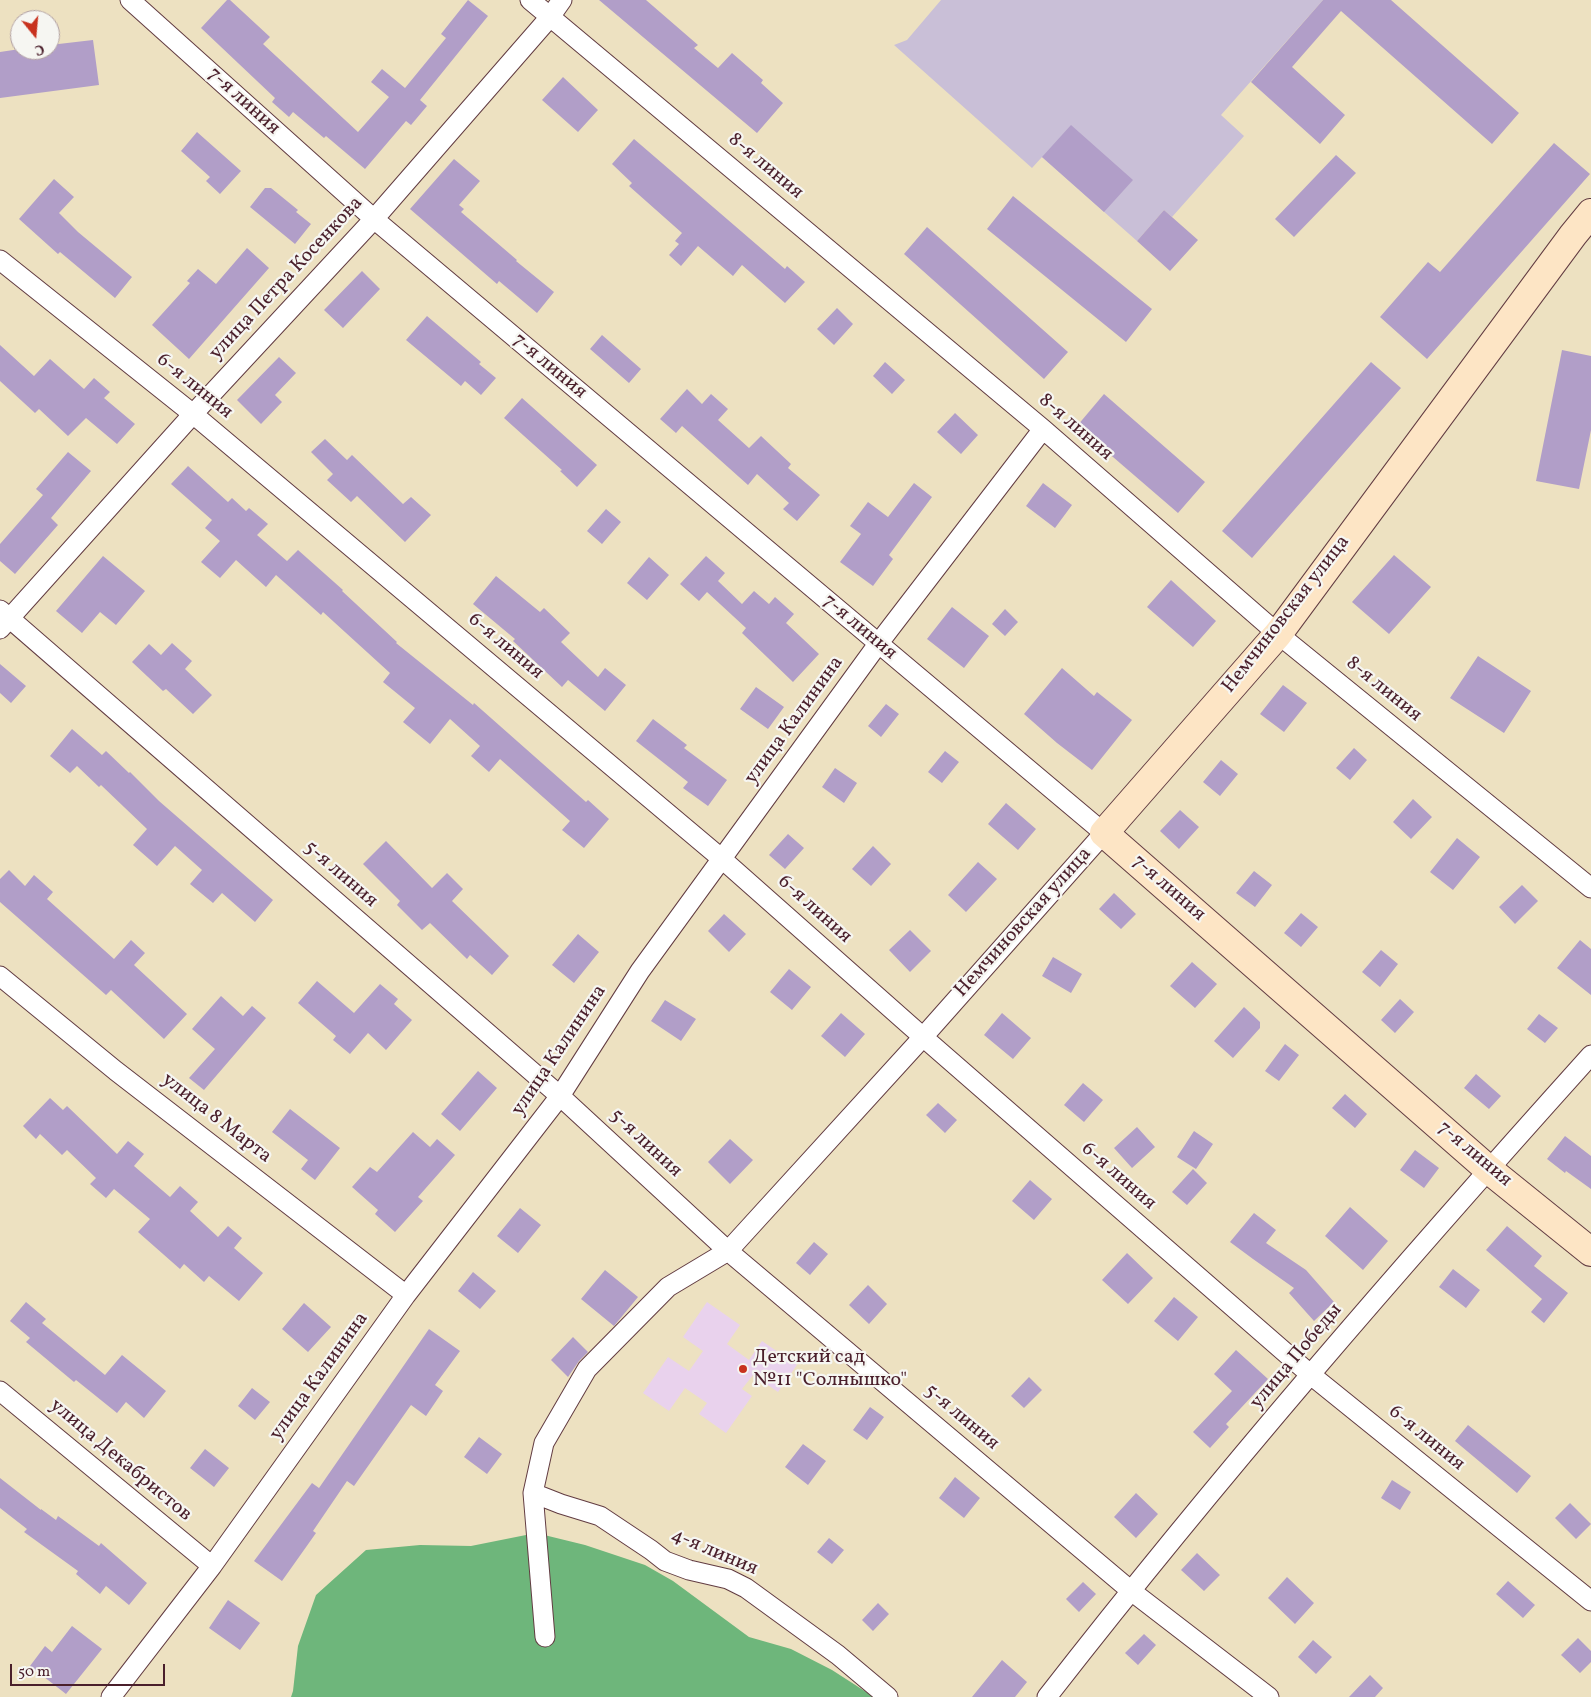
<!DOCTYPE html>
<meta charset="utf-8">
<style>
body{margin:0}
#map{position:relative;width:1591px;height:1697px;overflow:hidden;background:#ede1c1;font-family:Vollkorn,serif}
canvas{display:block}
.north{position:absolute;left:10px;top:10px;width:50px;height:50px;box-sizing:border-box;background:#f6f6f2;border:1px solid #b1a0a2;border-radius:50%;rotate:163deg;font-size:14px;font-weight:700;line-height:20px;text-align:center;color:#4a1f2b}
.north::after{content:'';display:block;margin:auto;width:18px;height:22px;background:#c8321e;clip-path:polygon(50% 0,100% 100%,50% 72%,0 100%)}
.scale{position:absolute;left:10px;top:1664px;width:155px;height:22px;box-sizing:border-box;border:2px solid #4a1f2b;border-top:0;padding-left:6px;font-size:15px;line-height:18px;white-space:nowrap;color:#4a1f2b;-webkit-text-stroke:4px #f6f6f2;paint-order:stroke}
</style>
<div id="map">
<canvas width="1591" height="1697"></canvas>
<div class="north">С</div>
<div class="scale">50 m</div>
</div>
<script>
const g = document.querySelector('canvas').getContext('2d');
g.lineJoin = 'round';
function fill(path, color) {
  g.fillStyle = color;
  g.fill(path, 'evenodd');
}
function trace(path, color, width, dash) {
  g.strokeStyle = color;
  g.lineWidth = width;
  g.lineCap = dash ? 'butt' : 'round';
  g.setLineDash(dash || []);
  g.stroke(path);
}
function write(font, color, halo, rows, align = 'center') {
  g.font = font + ' Vollkorn,serif';
  g.lineWidth = 4.5;
  g.setLineDash([]);
  g.textBaseline = 'middle';
  g.strokeStyle = halo;
  g.fillStyle = color;
  for (const [text, x, y, turn = 0] of rows) {
    g.save();
    g.translate(x, y);
    g.rotate((+turn || 0) * Math.PI / 180);
    g.textAlign = isNaN(turn) ? turn : align;
    if (halo) g.strokeText(text, 0, 0);
    g.fillText(text, 0, 0);
    g.restore();
  }
}
fill(new Path2D(`
 M707,1302l33,23 -13,19 22,16 13,-19 35,24 -19,27 -25,-17 -11,14 10,7 -26,37 -27,-19 8,-11 -22,-15 -16,23 -26,-18 25,-36 21,14 14,-20 -20,-14z`), '#e9d2ed');
fill(new Path2D(`
 M941,0h382l-102,115 23,21 -72,81 -8,-7 -27,31 -95,-84 -10,11 -138,-123 13,-5z`), '#c9bfd7');
fill(new Path2D(`
 M536,1533l49,12 60,20 28,16 76,56 42,12 41,21 42,27h-583l2,-6 5,-45 18,-51 50,-45 54,-5 51,1z`), '#6eb67b');
fill(new Path2D(`
 M227,0h3l40,37 -7,7 95,88 31,-35 -18,-15 11,-13 23,19 41,-50 -5,-4 27,-34 20,16 -68,84 7,6 -16,19 -5,-4 -41,48 -39,-33 -2,2 -31,-26 -4,5 -17,-15 3,-4 -74,-70z
 M599,0h47l52,45 -4,3 24,20 14,-15 31,27 -2,3 22,20 -26,30z
 M1323,0h68l128,113 -27,31 -151,-133 -49,56 53,48 -25,29 -69,-62z
 M93,40l6,45 -99,13v-46l20,-3 30,1v-5z
 M563,77l35,33 -20,22 -36,-32z
 M1071,125l62,55 -29,32 -62,-55z
 M197,132l44,39 -21,23 -14,-13 4,-4 -29,-26z
 M634,139l151,130 2,-3 18,16 -20,21 -43,-38 -9,11 -35,-30 -17,20 -12,-11 10,-11 -4,-3 7,-8 -53,-47 3,-3 -20,-19z
 M1554,143l36,31 -163,185 -47,-42 48,-55 12,10z
 M1336,155l20,18 -62,64 -19,-18z
 M454,159l26,22 -21,24 5,4 -3,3 56,48 -1,1 38,31 -17,21 -38,-32 -2,3 -87,-75z
 M54,179l20,18 -15,16 19,19 54,45 -17,21 -55,-46 -2,2 -39,-35z
 M265,188h6l27,22 -2,2 15,12 -16,20 -45,-37z
 M1013,196l139,113 -26,33 -139,-113z
 M1164,210l34,30 -28,31 -33,-30z
 M927,227l141,125 -24,27 -140,-125z
 M247,248l22,20 -80,91 -37,-34 38,-42 -3,-2 11,-12 18,15z
 M362,271l18,18 -37,39 -19,-18z
 M837,308l16,16 -19,21 -17,-16z
 M427,316l54,46 -2,2 17,14 -15,17 -16,-14 -4,5 -55,-46z
 M602,335l39,34 -12,14 -39,-34z
 M0,345l34,31 16,-17 34,30 10,-11 16,14 -6,6 31,26 -18,20 -31,-26 -18,18 -29,-27 -4,4 -35,-32z
 M1562,350l29,6v74l-12,59 -43,-8z
 M279,357l17,16 -21,22 7,7 -21,22 -24,-24z
 M885,362l20,18 -13,14 -19,-18z
 M1371,362l30,26 -149,170 -30,-27z
 M687,389l15,15 9,-10 17,15 -10,11 31,28 12,-12 30,28 -3,4 32,27 -23,26 -14,-12 6,-6 -32,-29 -9,11 -66,-59 -6,7 -16,-14z
 M1104,394l101,88 -27,31 -101,-87z
 M522,398l75,67 -20,22 -17,-16 2,-1 -58,-52z
 M955,413l23,22 -17,19 -24,-22z
 M325,439l22,21 5,-5 51,49 8,-7 20,18 -26,27 -48,-46 -6,6 -24,-22 6,-6 -22,-22z
 M68,452l23,19 -40,47 7,7 -43,49 -15,-13v-17l43,-49 -7,-6z
 M188,466l40,36 4,-4 14,13 3,-3 19,16 -11,11 30,26 11,-11 45,40 -1,1 55,51 -1,1 77,62 1,-2 112,99 2,-2 21,19 -25,29 -22,-18 8,-9 -70,-62 -11,13 -18,-16 9,-10 -30,-27 -20,25 -27,-22 12,-14 -32,-26 7,-9 -67,-61 -2,3 -45,-40 -10,12 -30,-27 -16,18 -19,-16 19,-21 -15,-13 7,-8 -41,-36z
 M914,483l18,14 -43,58 4,4 -20,27 -33,-24 21,-28 -11,-8 18,-24 20,15z
 M1043,483l29,22 -17,23 -29,-22z
 M606,509l15,13 -19,22 -15,-13z
 M1394,555l37,32 -42,47 -37,-32z
 M103,556l42,35 -29,34 -16,-13 -18,21 -26,-22z
 M706,556l19,17 -7,8 24,23 12,-13 15,13 6,-7 19,17 -8,9 33,31 -26,28 -51,-49 4,-5 -39,-36 -8,9 -19,-17z
 M649,557l20,18 -22,25 -20,-17z
 M496,576l44,36 4,-4 26,25 -9,9 37,35 7,-9 21,17 -21,26 -37,-31 -6,7 -49,-46 2,-2 -42,-35z
 M1171,580l45,41 -23,26 -46,-40z
 M952,607l37,29 -25,32 -37,-29z
 M1005,609l13,13 -13,14 -13,-12z
 M172,643l20,18 -7,8 27,26 -19,19 -27,-25 -3,2 -31,-29 17,-18 12,11z
 M1478,656l53,35 -27,42 -54,-35z
 M0,664l26,22 -15,17 -11,-10z
 M1062,668l32,28 3,-4 35,28 -40,50 -35,-27 -33,-29z
 M1283,685l24,18 -23,29 -24,-18z
 M756,687l28,20 -16,22 -28,-20z
 M886,704l13,10 -18,23 -13,-11z
 M653,719l34,26 -3,3 43,32 -19,26 -25,-18 5,-6 -52,-41z
 M72,729l30,26 4,-4 23,22 1,-1 29,29 114,99 -18,22 -33,-29 -9,10 -23,-19 12,-14 -27,-24 -18,20 -24,-21 14,-16 -46,-44 -2,2 -22,-21 -7,7 -20,-17z
 M1354,748l13,12 -17,20 -14,-12z
 M945,751l14,11 -17,21 -14,-11z
 M1221,760l17,14 -18,22 -17,-14z
 M835,768l22,15 -13,20 -22,-16z
 M1413,799l19,18 -21,22 -18,-17z
 M1006,803l30,26 -18,21 -30,-26z
 M1180,810l19,17 -20,22 -19,-18z
 M788,834l16,14 -19,21 -16,-14z
 M1457,838l23,19 -27,33 -23,-18z
 M386,841l46,47 15,-15 16,16 -11,12 57,55 -17,19 -22,-20 -3,4 -37,-36 -8,7 -25,-25 3,-4 -37,-37z
 M873,846l18,18 -20,22 -19,-17z
 M978,862l19,17 -31,33 -18,-17z
 M9,870l16,16 9,-11 19,17 -6,7 67,60 17,-19 14,13 -11,12 53,49 -23,25 -53,-49 -5,5 -106,-93v-23z
 M1254,871l18,14 -17,22 -19,-14z
 M1522,885l16,16 -23,23 -16,-17z
 M1114,893l22,21 -15,15 -22,-20z
 M1301,913l17,14 -17,20 -17,-14z
 M724,914l22,20 -17,18 -21,-21z
 M910,930l21,21 -21,21 -21,-22z
 M578,934l21,18 -25,31 -22,-18z
 M1580,940l11,9v46l-34,-27z
 M1381,950l17,14 -18,23 -18,-15z
 M1053,957l29,17 -11,19 -29,-17z
 M1192,962l25,22 -22,24 -25,-22z
 M789,969l22,18 -19,23 -22,-18z
 M317,981l37,32 26,-29 18,15 -4,5 18,16 -26,30 -18,-17 -18,21 -17,-14 3,-4 -38,-33z
 M221,996l22,20 9,-10 14,12 -62,72 -15,-12 26,-29 -23,-20z
 M1400,999l14,13 -19,21 -14,-13z
 M665,1000l31,19 -15,22 -30,-20z
 M1244,1007l16,15v6l-27,30 -19,-17z
 M841,1013l24,21 -20,23 -24,-21z
 M1002,1013l29,25 -18,21 -29,-24z
 M1539,1014l19,14 -13,15 -18,-14z
 M1285,1044l14,11 -20,26 -14,-10z
 M478,1071l19,17 -37,43 -19,-17z
 M1476,1074l25,22 -12,13 -25,-21z
 M1083,1083l20,17 -19,22 -20,-17z
 M1345,1094l22,20 -12,14 -23,-20z
 M50,1098l13,12 4,-4 50,48 11,-13 16,13 -10,12 36,31 10,-11 18,16 -8,9 28,26 10,-11 14,12 -8,10 29,25 -24,28 -30,-25 -5,6 -20,-18 -4,5 -42,-37 12,-13 -36,-30 -8,9 -16,-14 6,-6 -29,-28 -5,5 -22,-21 -4,5 -13,-13z
 M938,1103l19,17 -12,13 -19,-18z
 M290,1109l50,39 -25,32 -14,-11 7,-9 -36,-28z
 M1137,1127l18,20 -23,21 -18,-20z
 M1194,1131l19,13 -17,25 -19,-12z
 M413,1132l17,15 7,-8 18,16 -37,42 5,4 -28,31 -20,-18 3,-4 -26,-23 18,-20 7,5z
 M1565,1136l26,20v33l-25,-18 -1,2 -18,-14z
 M730,1139l23,21 -23,24 -22,-22z
 M1415,1150l24,18 -15,20 -24,-18z
 M1193,1169l14,14 -20,22 -15,-13z
 M1030,1180l22,19 -18,21 -22,-19z
 M1350,1207l38,34 -25,29 -38,-34z
 M520,1208l21,17 -23,28 -21,-17z
 M1254,1213l22,17 -10,13 40,27 28,32 -20,19 -25,-28 5,-5 -41,-29 -23,-17z
 M1507,1226l35,30 -8,10 34,27 -24,30 -13,-11 11,-13 -56,-49z
 M814,1242l14,12 -18,21 -14,-12z
 M1127,1253l26,25 -25,26 -26,-24z
 M1453,1269l27,21 -14,18 -27,-21z
 M605,1270l33,27 -24,29 -33,-27z
 M473,1272l23,19 -16,18 -22,-18z
 M868,1285l19,19 -18,20 -20,-19z
 M1174,1297l24,20 -20,24 -24,-20z
 M26,1302l20,17 -4,4 63,52 17,-20 44,36 -22,27 -18,-16 -9,11 -41,-33 -2,2 -48,-40 4,-4 -20,-17z
 M304,1303l27,24 -23,25 -26,-23z
 M429,1329l31,22 -25,34 8,6 -17,25 -15,-11 -57,81 -7,-5 -34,50 3,2 -34,48 -28,-20 58,-78 7,5z
 M573,1337l15,15 -9,9 -11,16 -17,-17z
 M1236,1350l32,29 -42,45 3,3 -19,21 -17,-16 39,-41 -18,-17z
 M1029,1377l13,13 -18,18 -13,-12z
 M252,1388l18,14 -15,18 -17,-14z
 M870,1407l14,10 -17,23 -14,-10z
 M1468,1425l63,51 -14,17 -62,-52z
 M479,1437l23,17 -15,20 -23,-17z
 M803,1444l23,17 -18,24 -23,-18z
 M205,1449l24,19 -15,19 -24,-19z
 M955,1477l25,21 -16,20 -25,-20z
 M0,1478l41,32v-1l15,11 2,-4 41,30 2,-3 46,40 -18,22 -23,-19 -6,8 -24,-20 2,-3 -54,-39 3,-3 -27,-21z
 M1392,1480l19,12 -11,18 -19,-12z
 M1136,1493l22,21 -22,24 -22,-21z
 M1570,1503l21,21 -15,15 -21,-21z
 M829,1538l15,12 -12,14 -15,-12z
 M1197,1553l23,22 -16,16 -23,-21z
 M1287,1577l27,26 -19,21 -27,-26z
 M1508,1581l27,24 -12,13 -27,-24z
 M1083,1582l13,12 -17,18 -13,-13z
 M228,1600l32,23 -20,27 -31,-22z
 M878,1603l11,11 -16,17 -11,-11z
 M72,1626l30,23 -36,45 -36,-28 15,-20 7,6z
 M1144,1634l12,11 -18,20 -13,-12z
 M1578,1638l13,13v11l-11,11 -19,-18z
 M1313,1640l19,17 -16,17 -18,-17z
 M1002,1660l25,22 -12,15h-43z
 M1370,1675l13,13 -8,9h-26z`), '#b19ec8');
const minor = new Path2D(`
 M130,0l244,219 730,614 -181,204 -195,214 -60,36 -81,82 -43,74 -11,50 12,144
 M530,0l513,429 235,205 313,254
 M0,260l193,154 529,445 201,178 388,338 280,226
 M0,610l560,486 168,155 402,339 139,107
 M0,629l193,-215 181,-195 176,-202 12,-17
 M0,976l116,95 290,224
 M0,1391l212,175
 M533,1493l28,11 39,12 51,34 14,11 24,9 39,9 18,9 92,67 50,42
 M111,1697l101,-131 194,-271 154,-199 80,-125 238,-327 165,-215
 M1047,1697c172,-221 357,-434 544,-642`);
const secondary = new Path2D(`
 M1591,213l-18,22 -295,399 -174,199 384,336 103,83`);
trace(minor, '#623c42', 21);
trace(secondary, '#623c42', 30);
trace(minor, '#fff', 19);
trace(secondary, '#fde5c5', 28);
for (const [x, y, r, color] of [
 [743,1369,5,"#c8321e"]
]) {
  const dot = new Path2D();
  dot.arc(x, y, r, 0, 2 * Math.PI);
  g.fillStyle = color;
  g.fill(dot);
  trace(dot, '#f6f6f2', 2);
}
write('20px', '#4a1f2b', '#f6f6f2', [
 ["7-я линия",243,102,42],
 ["8-я линия",765,167,40],
 ["улица Петра Косенкова",287,279,-47],
 ["7-я линия",549,367,40],
 ["6-я линия",194,387,39],
 ["8-я линия",1075,428,41],
 ["Немчиновская улица",1287,615,-52],
 ["7-я линия",859,628,40],
 ["6-я линия",505,647,40],
 ["8-я линия",1383,690,39],
 ["улица Калинина",795,721,-54],
 ["5-я линия",340,875,41],
 ["7-я линия",1168,889,41],
 ["6-я линия",814,910,42],
 ["Немчиновская улица",1024,923,-48],
 ["улица Калинина",560,1051,-56],
 ["улица 8 Марта",216,1119,38],
 ["5-я линия",645,1144,43],
 ["7-я линия",1474,1155,40],
 ["6-я линия",1118,1177,41],
 ["улица Победы",1297,1357,-50],
 ["улица Калинина",320,1377,-54],
 ["5-я линия",961,1418,40],
 ["6-я линия",1426,1439,39],
 ["улица Декабристов",120,1461,40],
 ["4-я линия",714,1553,23]
]);
write('20px', '#4a1f2b', '#f6f6f2', [
 ["Детский сад",753,1358],
 ["№11 \"Солнышко\"",753,1381]
], 'left');
</script>
